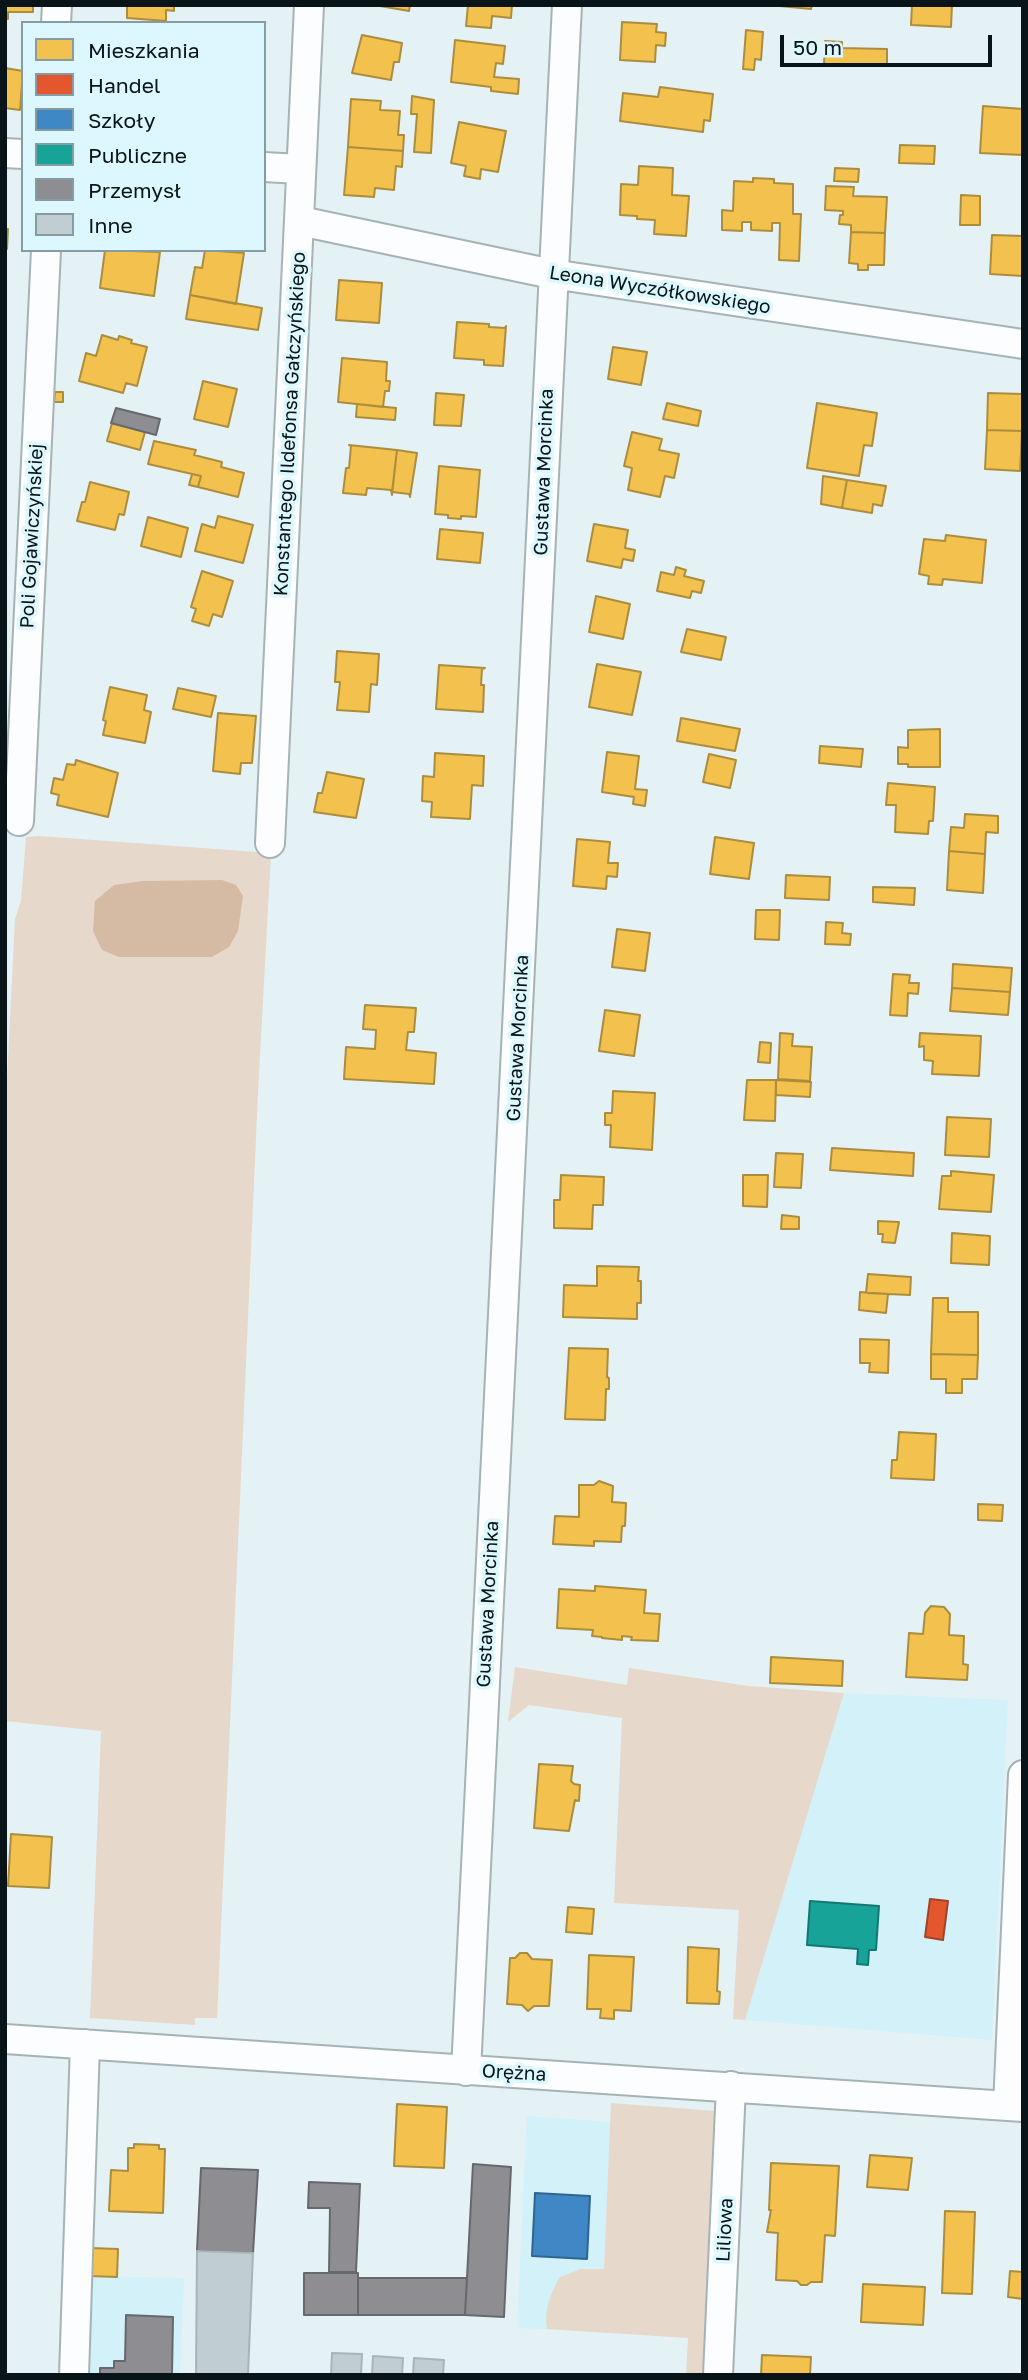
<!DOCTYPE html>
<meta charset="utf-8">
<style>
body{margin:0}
#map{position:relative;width:1028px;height:2380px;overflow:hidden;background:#e4f2f5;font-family:"Golos Text",sans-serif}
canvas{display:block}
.frame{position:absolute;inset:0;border:7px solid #081417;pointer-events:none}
.legend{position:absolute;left:21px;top:21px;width:245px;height:231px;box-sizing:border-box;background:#dcf7fd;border:2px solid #879ca1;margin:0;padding:9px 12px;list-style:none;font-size:21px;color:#081417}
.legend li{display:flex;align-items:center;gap:14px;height:35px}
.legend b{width:35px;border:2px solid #879ca1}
.scale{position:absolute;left:780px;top:35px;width:212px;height:32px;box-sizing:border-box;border:4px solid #081417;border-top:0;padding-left:9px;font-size:21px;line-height:24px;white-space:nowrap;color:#081417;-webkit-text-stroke:5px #dcf7fd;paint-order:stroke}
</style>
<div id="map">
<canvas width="1028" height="2380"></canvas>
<div class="frame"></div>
<ul class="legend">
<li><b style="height:19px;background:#f2c14e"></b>Mieszkania</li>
<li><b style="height:19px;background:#e4572e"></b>Handel</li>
<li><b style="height:19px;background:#3f88c5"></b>Szkoły</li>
<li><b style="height:19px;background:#17a398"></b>Publiczne</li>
<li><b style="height:19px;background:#8d8d92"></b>Przemysł</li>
<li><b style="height:19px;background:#c1ced1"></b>Inne</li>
</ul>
<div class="scale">50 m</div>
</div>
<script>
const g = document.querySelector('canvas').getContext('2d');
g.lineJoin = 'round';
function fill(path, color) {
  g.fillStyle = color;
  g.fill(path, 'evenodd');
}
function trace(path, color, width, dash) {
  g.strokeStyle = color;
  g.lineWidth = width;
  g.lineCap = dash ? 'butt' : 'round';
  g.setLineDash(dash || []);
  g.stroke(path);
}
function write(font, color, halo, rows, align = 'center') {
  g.font = font + ' "Golos Text",sans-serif';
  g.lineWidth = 7;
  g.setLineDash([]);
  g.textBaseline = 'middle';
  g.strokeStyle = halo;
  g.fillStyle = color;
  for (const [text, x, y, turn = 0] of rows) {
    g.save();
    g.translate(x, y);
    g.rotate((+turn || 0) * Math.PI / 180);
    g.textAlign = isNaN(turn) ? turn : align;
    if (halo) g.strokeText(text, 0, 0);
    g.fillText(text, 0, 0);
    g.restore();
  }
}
fill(new Path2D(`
 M844,1693l164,7 -16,340 -247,-20z
 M527,2116l85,6 -12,210 -83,-4z
 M90,2276l94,2 -4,97h-93z`), '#d2f1f8');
fill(new Path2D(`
 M39,836l232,17 -13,239 -41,926h-22v7l-105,-7 11,-287 -96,-10v-602l10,-200 6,-18 5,-64z
 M515,1667l112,18 2,-17 120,18 95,7 -99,327 -12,-1 6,-109 -125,-7 8,-185 -93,-13 -21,17z
 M611,2103l104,8 -10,264h-19l2,-37 -141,-9c-3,-19 3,-35 13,-52l21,-8h23z`), '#e6d8ca');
fill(new Path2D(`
 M222,880l14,5 7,11 -5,35 -9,16 -17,10h-93l-17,-7 -9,-19 2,-30 19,-16 29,-4z`), '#d6bba4');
const homes = new Path2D(`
 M5,5h28v7h-25v7h-3z
 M127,5h47v6l-8,-1v11l-39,-3z
 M374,5h36l-1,6z
 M468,5h44l-1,13 -19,-2 -1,12 -25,-2z
 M769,5h43l-1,4z
 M912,5h40l-1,22 -40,-2z
 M622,22l35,2 -1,8 10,1 -1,13 -9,-1 -1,17 -35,-2z
 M746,30l17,2 -2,28 -6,-1 -1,11 -11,-1z
 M362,35l40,8 -3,19h-5l-3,18 -39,-7z
 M455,40l50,6 -2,18 -7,-1 -2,14 25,2 -1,15 -27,-3v-4l-40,-5z
 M825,41l17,1v6l45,1v17l-63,-2z
 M5,68l18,3 -3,39 -15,-2z
 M660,87l53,7 -3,27 -6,-1 -1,12 -83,-11 3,-28 35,4z
 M412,96l22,4 -3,53 -17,-1 3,-38h-6z
 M351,99l30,2 -1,9 20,1 -2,24h6l-1,16 -55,-4z
 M983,106l40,3v46l-43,-2z
 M459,122l47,9 -8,41 -17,-3 -1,10 -16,-3 2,-10 -15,-3z
 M900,145l35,1 -1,18 -35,-1z
 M348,147l55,4 -1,16 -6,-1 -2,24 -19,-2 -1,9 -30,-2z
 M639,166l34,2 -1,27 17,1 -3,40 -32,-2 1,-14 -18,-1v-3l-17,-1 1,-31 17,1z
 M835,168l24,1 -1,13 -24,-1z
 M753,178l21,1v4l19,1v30h8l-2,47 -20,-1 1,-37h-8v8l-21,-1v-8h-9v9l-20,-1v-20l11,1 1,-30 19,1z
 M826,186l28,1 -1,9 34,1 -2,36 -34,-1v-7l-12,-1 1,-9h3v-4l-18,-1z
 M961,195l19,1v29h-20z
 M5,229h3l-1,20h-2z
 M851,232l34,1 -1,32h-16v5h-10v-6l-9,-1z
 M992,235l31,1v40l-33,-2z
 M105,250l55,2 -6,44 -54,-8z
 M205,250l39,3 -8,51 -46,-9 5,-28 7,1z
 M339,280l43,3 -3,40 -43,-3z
 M190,295l72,13 -4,22 -72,-11z
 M457,322l32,2v3l16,1 1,-2 -3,40 -19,-1v-5l-30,-2z
 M102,335l16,5 1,-4 13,4 -1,3 16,4 -10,39 -11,-3 -3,10 -44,-12 7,-28 10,3z
 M613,347l34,5 -6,33 -33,-6z
 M342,358l45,4 -1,19h4l-1,10h-4l-2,16 -45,-5z
 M203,381l34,8 -9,38 -34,-8z
 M55,392h8v10h-9z
 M436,393l28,2 -3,31 -27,-1z
 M988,393l35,1 -1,37 -35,-1z
 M667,403l34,8 -3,15 -35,-7z
 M817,403l60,10 -5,33 -8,-1 -5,31 -52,-8z
 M357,404l39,4 -1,12 -39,-3z
 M112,423l33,9 -5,18 -33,-9z
 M987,430l35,1 -2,40 -35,-2z
 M632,432l30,7 -3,11 20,4 -5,24 -9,-2 -5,21 -32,-7 4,-22 -8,-2z
 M154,441l42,9 -2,5 28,7 -1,5 23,6 -6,24 -40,-10 3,-11 -53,-12z
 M349,445l48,5 -5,45 -1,-5 -24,-2 -1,7 -23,-2 3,-25h3l2,-22z
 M397,450l20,3 -7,44 -1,-3 -17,-2z
 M439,466l41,4 -4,47 -15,-1v3l-13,-1v-3l-13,-1z
 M192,474l9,2 -3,11 -9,-2z
 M823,476l24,4 -5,28 -21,-4z
 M847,480l39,6 -4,20 -9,-2 -1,9 -30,-5z
 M90,482l39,10 -5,23 -5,-1 -4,16 -38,-9 5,-19h3z
 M218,516l35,9 -10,38 -48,-12 7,-27 13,4z
 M148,517l40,11 -7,29 -40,-11z
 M594,524l34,6 -3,18 10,2 -2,11 -10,-2 -2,9 -34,-7z
 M440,529l43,4 -3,30 -43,-4z
 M946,535l40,5 -4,43 -39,-4 -1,6 -14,-1 1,-8 -10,-2 5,-35 21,2z
 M676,567l10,3 -2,6 20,5 -3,12 -9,-2 -2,7 -33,-7 4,-19 13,3z
 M202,571l31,10 -11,36 -9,-3 -4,12 -17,-5 4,-12 -5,-2z
 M596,596l34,8 -7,35 -34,-7z
 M687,629l39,8 -5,23 -40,-8z
 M337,651l42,3 -2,31 -6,-1 -2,28 -32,-2 3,-28h-5z
 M597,664l44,8 -9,43 -43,-8z
 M439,665l46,3 -3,1 -1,16h3l-1,27 -47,-3z
 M110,687l37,8 -3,15 7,2 -6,31 -42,-8 3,-14 -3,-1z
 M178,688l38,8 -5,21 -38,-8z
 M218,713l38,3 -4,47h-11l-1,11 -27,-3z
 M681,718l59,11 -5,22 -58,-10z
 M940,729v38h-32v-3h-10v-17l10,1v-18z
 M820,746l43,3 -2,18 -42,-4z
 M607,752l32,4 -4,33 12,1 -2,16 -12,-2 1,-7 -32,-5z
 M435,753l49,3 -1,30 -11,-1 -2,34 -39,-2 1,-15 -10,-1 1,-25 11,1z
 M709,754l27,6 -6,28 -27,-6z
 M76,760l42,13 -10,44 -51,-12 2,-10 -8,-2 3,-15 9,2 4,-16 8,1z
 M327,772l37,7 -8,39 -42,-6 4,-19h4z
 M888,783l47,4 -2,34h-4l-1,13 -33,-2 1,-27h-10z
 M965,814l33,2v17l-12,-1 -1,22 -36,-3 2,-24 13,1z
 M715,837l39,6 -5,36 -39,-5z
 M577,839l33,3 -2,21h10l-1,14 -10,-1 -1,13 -33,-3z
 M949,851l36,3 -2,39 -36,-3z
 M786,875l44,2 -1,23 -44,-2z
 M873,887l42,1 -1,17 -41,-3z
 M756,910h24l-1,30 -24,-1z
 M826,922l17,1 -1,10 9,1 -1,11 -25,-1z
 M617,929l33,4 -5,38 -33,-4z
 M953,964l59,4 -2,24 -58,-4z
 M893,974l17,1 -1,8h10l-1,11 -10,-1 -1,23 -17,-1z
 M952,988l58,4 -2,23 -58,-4z
 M365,1005l51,3 -2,24h-6l-2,18 30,3 -2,31 -90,-5 2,-32 29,2 1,-19 -13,-1z
 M605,1010l35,5 -6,41 -35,-5z
 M780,1033l13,1 -1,12 20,1 -2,34 -32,-2z
 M920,1033l61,3 -2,40 -47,-2 1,-13 -9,-1v-14l-5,1z
 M760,1042l11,1 -1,20 -12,-1z
 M747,1080h29l-1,41 -31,-1z
 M776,1080l35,2 -1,15 -34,-2z
 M613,1091l42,2 -3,57 -42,-3 1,-22h-6v-12h7z
 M947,1117l44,2 -2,38 -44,-2z
 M832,1148l82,5 -1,23 -83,-6z
 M776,1153l27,1 -2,34 -27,-1z
 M951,1171l43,4 -3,37 -52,-3 3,-33h9z
 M561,1175l43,2 -1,28h-10l-1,24 -38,-1v-28h6z
 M743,1175h25l-1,32 -24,-1z
 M782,1215l17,2v12h-18z
 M878,1221l21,1 -4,21 -13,-1 1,-8h-5z
 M952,1233l38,3 -1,29 -38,-2z
 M597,1266l42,1 -1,14h3v22h-4v16l-74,-2 1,-32 33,1z
 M868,1274l43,3 -1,18 -44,-2z
 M860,1292l28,2 -2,19 -27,-3z
 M933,1298h15v14h30v43l-47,-1z
 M860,1339l29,1 -1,33 -19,-1 1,-9h-10z
 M569,1348l39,1 -1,28 2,1v11h-3l-1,31 -40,-1z
 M931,1354l47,1 -1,24h-15v14h-16v-14h-15z
 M899,1432l37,2 -2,46 -43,-2 1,-18h5z
 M599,1481l14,5 -1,16 14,1 -1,23h-3l-1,16 -27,-1v5l-41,-2 2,-28 24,1v-32h15z
 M978,1504l25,1 -1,16 -24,-1z
 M595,1586l51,4 -2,23 16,1 -2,27 -27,-1 1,-3 -10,-1v4l-20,-2v-1l-10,-1 1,-6 -36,-2 2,-39 36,2z
 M931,1606l13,1 6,7 -1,21 15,1 -1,28 5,1 -1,15 -61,-3 3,-44 14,1 2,-21z
 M771,1657l72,4 -1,25 -72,-3z
 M539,1764l34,2 -2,15 3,3 6,1 -1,16 -4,-1 -6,31 -35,-3z
 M11,1834l41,3 -3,51 -41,-2z
 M568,1907l26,2 -2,25 -26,-2z
 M688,1947l31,2 -2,42 3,1 -1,12 -32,-1z
 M520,1953h7l5,6 20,1 -3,46h-15l-6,5 -6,-6 -15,-1 3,-46h5z
 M589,1955l45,2 -3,54 -17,-1v9l-14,-1 1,-9h-14z
 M397,2104l50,3 -3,61 -50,-2z
 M134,2144l25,1v4h6l-2,64 -54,-2 2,-41 17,1v-23h6z
 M870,2155l42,3 -4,32 -41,-3z
 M771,2163l68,3 -4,70 -10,-1 -3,47h-11l-4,3h-6l-4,-4 -21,-1 2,-47 -11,-1 4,-22h-2z
 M945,2211l30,1 -3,82 -30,-1z
 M91,2248l27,1 -1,28 -27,-1z
 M1010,2271l13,1v27l-15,-2z
 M863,2284l62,3 -2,38 -62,-3z
 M762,2355l49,2 -1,18h-49z`);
fill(homes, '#f2c14e');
trace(homes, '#ac8d3e', 2);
const shops = new Path2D(`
 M930,1899l18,2 -5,39 -18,-3z`);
fill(shops, '#e4572e');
trace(shops, '#a24327', 2);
const schools = new Path2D(`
 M535,2193l55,3 -3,63 -55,-3z`);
fill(schools, '#3f88c5');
trace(schools, '#2e6591', 2);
const public = new Path2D(`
 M810,1901l69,5 -3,44h-7l-1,15 -11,-1 1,-15 -51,-4z`);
fill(public, '#17a398');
trace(public, '#127871', 2);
const industry = new Path2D(`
 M116,408l44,11 -4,16 -45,-12z
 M473,2164l38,3 -7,150 -39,-2z
 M201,2168l57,2 -5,83 -56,-2z
 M309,2182l51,2 -4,88h-27l1,-64h-22z
 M304,2273h54v42h-54z
 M358,2278h109l-2,37h-107z
 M126,2315l47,2 -1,58h-72v-7h14v-7h11z`);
fill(industry, '#8d8d92');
trace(industry, '#65696d', 2);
const building = new Path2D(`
 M197,2251l56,2 -5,122h-52z
 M332,2353l30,1 -1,21h-30z
 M373,2356l30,2 -1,17h-30z
 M414,2358l30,2 -1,15h-30z`);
fill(building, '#c1ced1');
trace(building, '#a8b4b7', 2);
const minor = new Path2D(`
 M56,23l1,-18
 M5,153l18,1
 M264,167l36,2
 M300,221l252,53 471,70
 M19,821l27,-571
 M270,843l39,-838
 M5,2039l1018,68
 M466,2071l101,-2066
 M1008,2106l15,-331
 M74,2375l11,-331
 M718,2375l13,-289`);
trace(minor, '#a6b3b6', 32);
trace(minor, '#fbfdfe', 28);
write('19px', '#081417', '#dcf7fd', [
 ["Leona Wyczółkowskiego",660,290,9],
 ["Konstantego Ildefonsa Gałczyńskiego",290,424,-87],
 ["Gustawa Morcinka",544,472,-88],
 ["Poli Gojawiczyńskiej",32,536,-87],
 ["Gustawa Morcinka",518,1038,-87],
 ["Gustawa Morcinka",488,1604,-87],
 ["Orężna",514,2073,3],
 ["Liliowa",725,2230,-87]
]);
</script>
